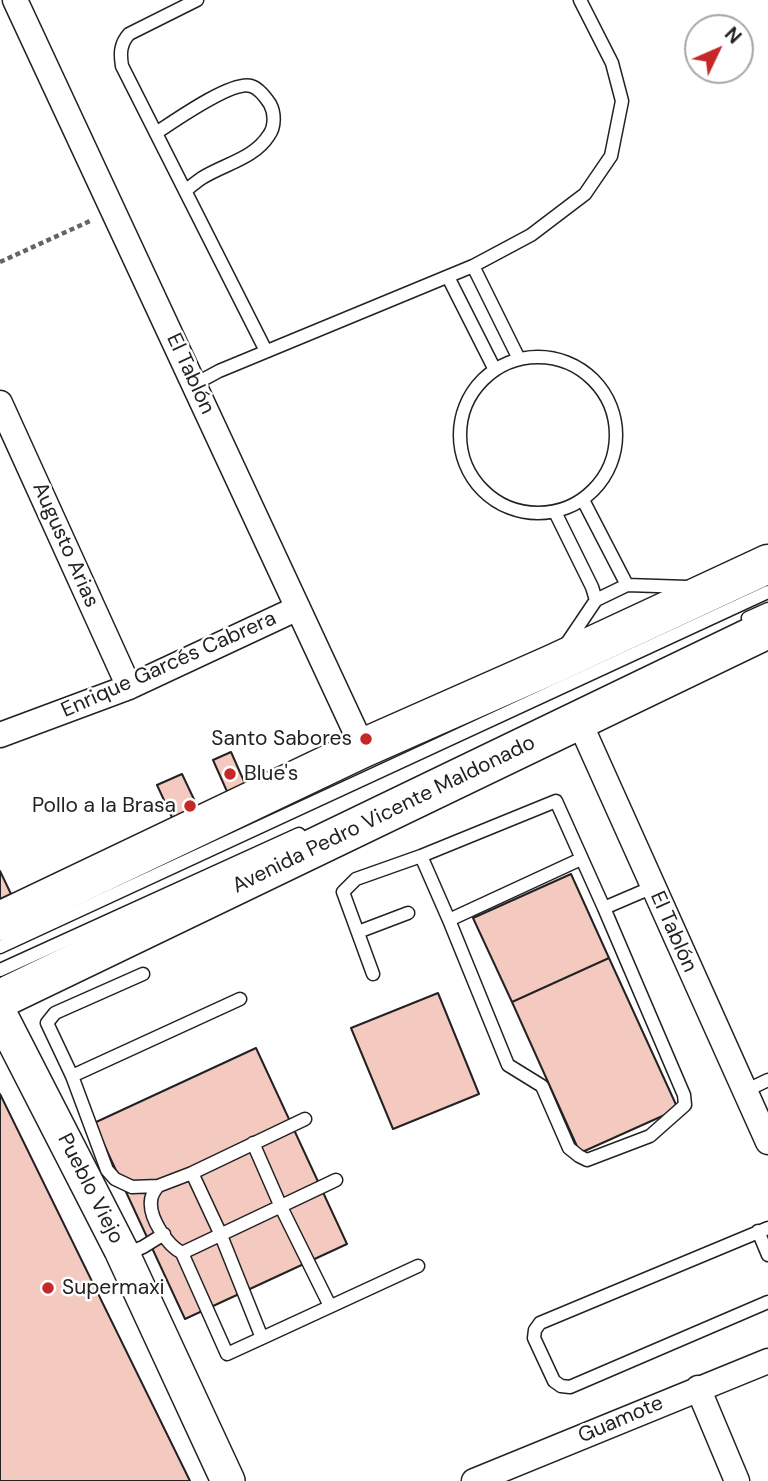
<!DOCTYPE html>
<meta charset="utf-8">
<style>
body{margin:0}
#map{position:relative;width:768px;height:1481px;overflow:hidden;background:#fff;font-family:"DM Sans",sans-serif}
canvas{display:block}
.north{position:absolute;left:684px;top:14px;width:70px;height:70px;box-sizing:border-box;background:#fff;border:2px solid #a7a7a7;border-radius:50%;rotate:46deg;font-size:19px;font-weight:700;line-height:28px;text-align:center;color:#222}
.north::after{content:'';display:block;margin:auto;width:24px;height:32px;background:#c62828;clip-path:polygon(50% 0,100% 100%,50% 72%,0 100%)}
</style>
<div id="map">
<canvas width="768" height="1481"></canvas>
<div class="north">N</div>
</div>
<script>
const g = document.querySelector('canvas').getContext('2d');
g.lineJoin = 'round';
function fill(path, color) {
  g.fillStyle = color;
  g.fill(path, 'evenodd');
}
function trace(path, color, width, dash) {
  g.strokeStyle = color;
  g.lineWidth = width;
  g.lineCap = dash ? 'butt' : 'round';
  g.setLineDash(dash || []);
  g.stroke(path);
}
function write(font, color, halo, rows, align = 'center') {
  g.font = font + ' "DM Sans",sans-serif';
  g.lineWidth = 5;
  g.setLineDash([]);
  g.textBaseline = 'middle';
  g.strokeStyle = halo;
  g.fillStyle = color;
  for (const [text, x, y, turn = 0] of rows) {
    g.save();
    g.translate(x, y);
    g.rotate((+turn || 0) * Math.PI / 180);
    g.textAlign = isNaN(turn) ? turn : align;
    if (halo) g.strokeText(text, 0, 0);
    g.fillText(text, 0, 0);
    g.restore();
  }
}
const building = new Path2D(`
 M231,752l16,36 -18,8 -16,-36z
 M182,774l18,38 -25,12 -18,-39z
 M0,871l11,23 -11,5z
 M571,874l38,84 -97,44 -39,-84z
 M609,958l69,151 -98,44 -68,-151z
 M438,993l41,101 -86,35 -42,-101z
 M256,1048l91,196 -162,75 -91,-196z
 M0,1094l190,387h-190z`);
fill(building, '#f3c9c0');
trace(building, '#222', 2);
const lane = new Path2D(`
 M197,0l-68,34c-9,10 -9,20 -7,32l144,285
 M156,133c17,-11 76,-53 95,-47 8,2 15,12 19,18 5,9 5,23 -1,31 -15,24 -45,29 -67,43 -6,4 -12,9 -17,13
 M473,266l46,93
 M448,277l47,93
 M460 435a78 78 0 1 1 156 0a78 78 0 1 1-156 0Z
 M195,384l24,-13 254,-105 58,-31 54,-41 26,-38 11,-55 -10,-38 -32,-63
 M583,500l44,85 60,2
 M555,512l37,75 4,13 -31,46
 M596,600l31,-15
 M748,618l20,-9
 M421,856l28,64
 M581,859l-132,61 59,145 34,21 27,62 10,8 8,4 63,-24 35,-31 -1,-10 -80,-187
 M358,932l50,-19
 M0,947l768,-355
 M0,970l299,-136
 M143,974l-88,39 -8,10 25,53 35,94 8,9 17,8 26,-1 34,-13 113,-54
 M373,974l-30,-82 13,-13 65,-23 135,-55 48,107 49,-21
 M72,1076l168,-77
 M745,1091l23,-11
 M253,1143l28,64 49,99
 M158,1186c-3,4 -7,9 -7,15 -2,17 16,44 31,52l45,101 35,-16 -42,-105 -28,-60
 M768,1228l-228,95 -5,7 -1,8 20,43 7,5 9,1 198,-85
 M758,1231l10,24
 M182,1253l154,-73
 M124,1255l19,-8 21,-13
 M262,1338l156,-72`);
const street = new Path2D(`
 M15,0l348,748
 M0,403l129,284
 M579,721l189,421
 M0,735l129,-48 169,-79
 M698,1388l39,93
 M474,1481l294,-120`);
const secondary = new Path2D(`
 M0,1014l121,236 107,231`);
const primary = new Path2D(`
 M0,921l363,-173 190,-84 215,-100
 M0,999l768,-370`);
trace(lane, '#222', 15);
trace(street, '#222', 27);
trace(secondary, '#222', 36);
trace(primary, '#222', 41);
trace(new Path2D(`
 M0,262l90,-41`), '#646464', 4.5, [5, 3.5]);
trace(lane, '#fff', 12);
trace(street, '#fff', 24);
trace(secondary, '#fff', 33);
trace(primary, '#fff', 38);
for (const [x, y, r, color] of [
 [366,739,7,"#c62828"],
 [230,774,7,"#c62828"],
 [190,806,7,"#c62828"],
 [48,1288,7,"#c62828"]
]) {
  const dot = new Path2D();
  dot.arc(x, y, r, 0, 2 * Math.PI);
  g.fillStyle = color;
  g.fill(dot);
  trace(dot, '#fff', 2.5);
}
write('21px', '#222', '#fff', [
 ["El Tablón",190,374,65],
 ["Augusto Arias",65,545,66],
 ["Enrique Garcés Cabrera",169,665,-24],
 ["Avenida Pedro Vicente Maldonado",384,815,-26],
 ["El Tablón",673,932,66],
 ["Pueblo Viejo",90,1189,63],
 ["Guamote",621,1420,-23]
]);
write('21px', '#222', '#fff', [
 ["Santo Sabores",352,739],
 ["Blue's",244,774,"left"],
 ["Pollo a la Brasa",176,806],
 ["Supermaxi",62,1288,"left"]
], 'right');
</script>
